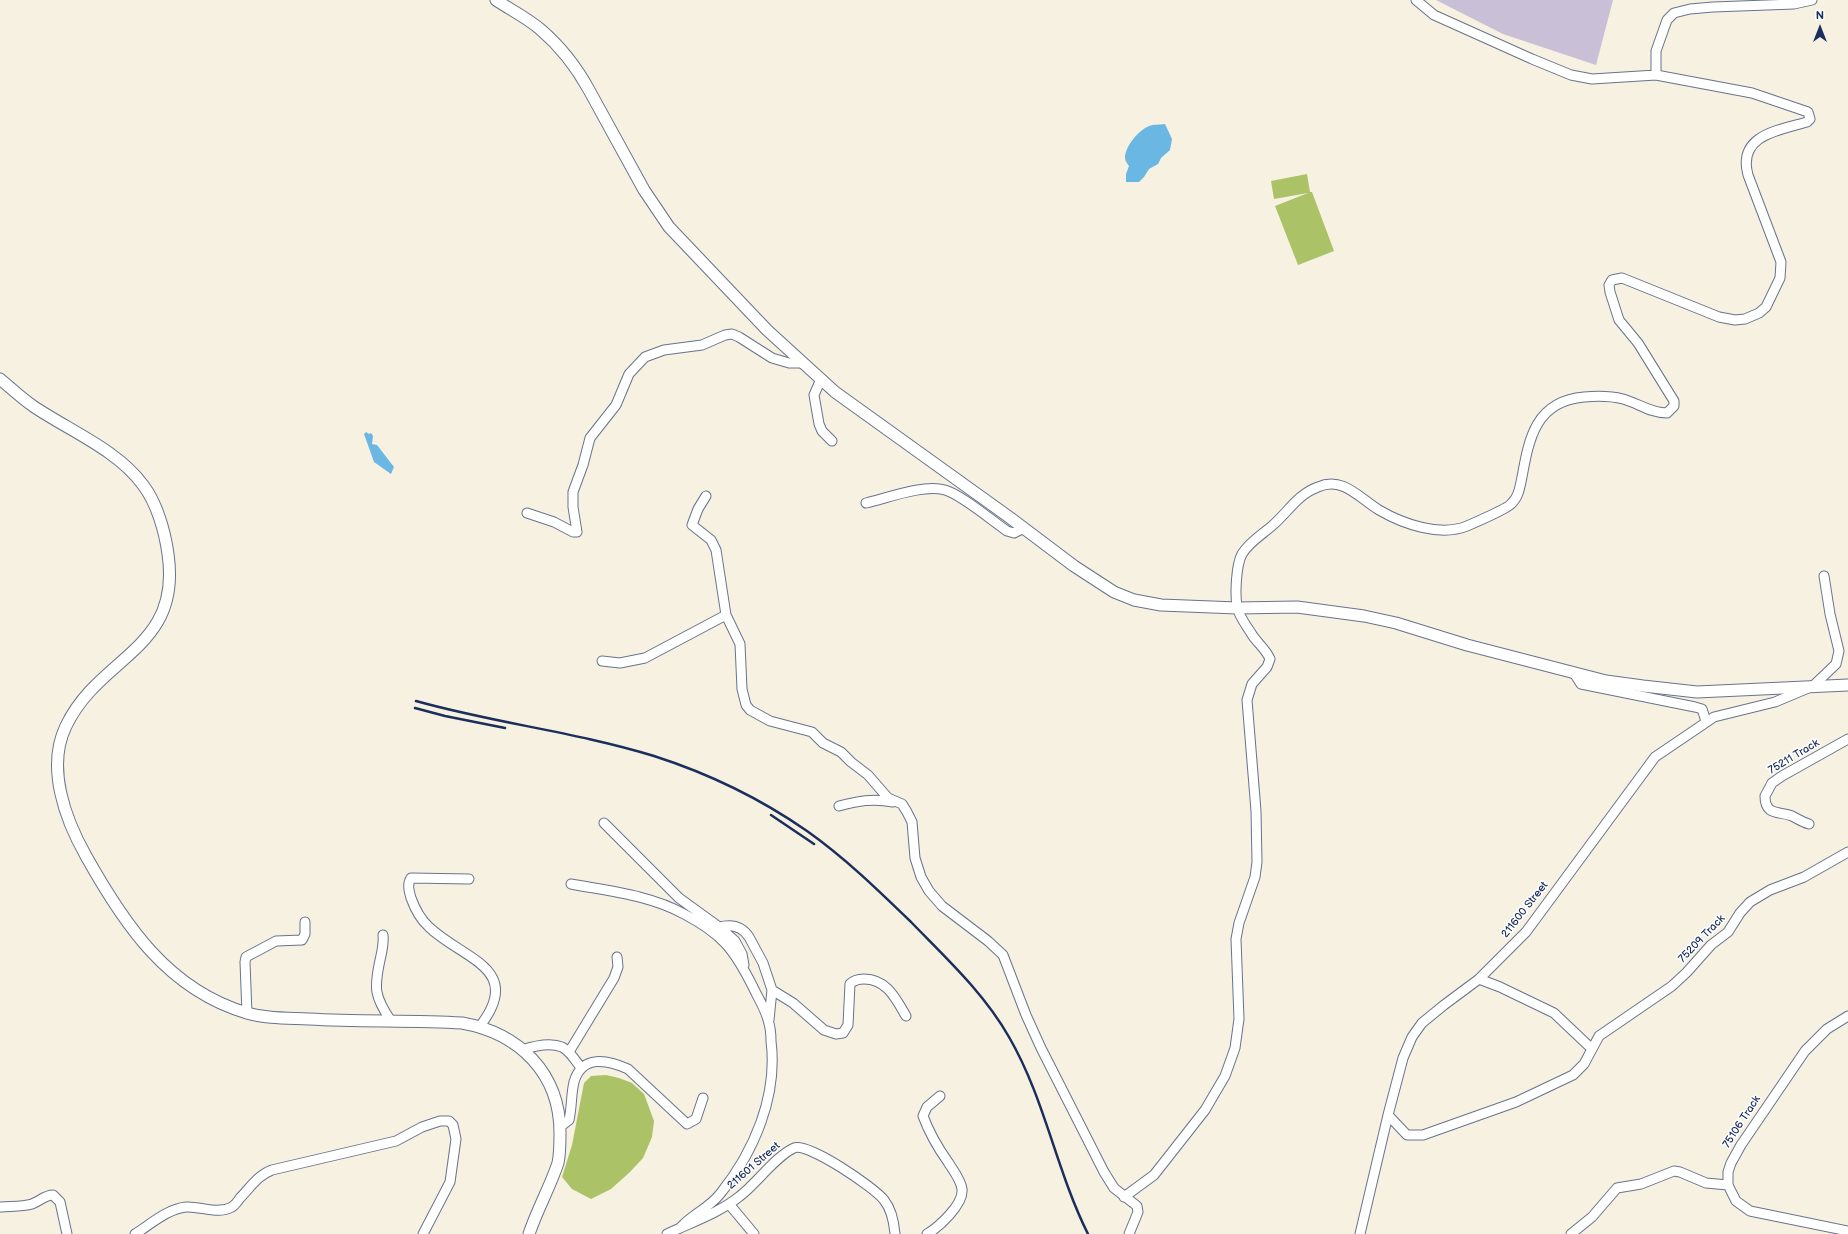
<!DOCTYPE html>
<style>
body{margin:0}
#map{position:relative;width:1848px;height:1234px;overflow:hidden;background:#f6f1e0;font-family:"Balsamiq Sans",sans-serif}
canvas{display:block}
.north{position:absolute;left:1800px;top:8px;width:40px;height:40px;-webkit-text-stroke:3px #fff;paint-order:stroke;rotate:0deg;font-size:11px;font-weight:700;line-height:16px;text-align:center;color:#1b2f5e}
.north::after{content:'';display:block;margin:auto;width:14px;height:18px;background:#1b2f5e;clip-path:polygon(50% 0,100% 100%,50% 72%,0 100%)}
</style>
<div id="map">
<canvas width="1848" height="1234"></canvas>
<div class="north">N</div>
</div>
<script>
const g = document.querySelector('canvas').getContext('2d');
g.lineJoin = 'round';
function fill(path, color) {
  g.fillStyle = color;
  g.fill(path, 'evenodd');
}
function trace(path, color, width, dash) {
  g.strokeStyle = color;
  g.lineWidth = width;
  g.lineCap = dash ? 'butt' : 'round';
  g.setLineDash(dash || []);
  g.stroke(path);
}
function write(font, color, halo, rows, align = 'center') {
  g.font = font + ' "Balsamiq Sans",sans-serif';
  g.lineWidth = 3;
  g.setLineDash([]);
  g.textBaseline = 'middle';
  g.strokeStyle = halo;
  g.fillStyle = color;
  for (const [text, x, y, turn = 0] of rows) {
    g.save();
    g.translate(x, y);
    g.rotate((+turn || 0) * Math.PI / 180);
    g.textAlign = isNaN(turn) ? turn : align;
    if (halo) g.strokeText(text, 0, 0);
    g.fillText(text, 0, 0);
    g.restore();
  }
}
fill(new Path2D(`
 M1436,0h177l-17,65 -93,-31z`), '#c9bfd7');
fill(new Path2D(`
 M1307,174l3,18h2l22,59 -36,14 -23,-59 33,-13 -34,6 -3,-18z
 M606,1075l13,3 13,5 12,11 10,27 -2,16 -9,21 -13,14 -19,17 -20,10 -19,-10 -10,-12 10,-32 12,-62 7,-7z`), '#abc267');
fill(new Path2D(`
 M1165,124l7,15 -2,11 -9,8 -3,6 -9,5 -5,8 -5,5h-13v-8l3,-8c-2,-3 -4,-5 -4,-8 0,-12 14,-28 24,-32 4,-2 11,-1 16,-2z
 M366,432l3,2 2,-1 2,3 -1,8 5,1 17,22 -3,7 -17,-12 -10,-28z`), '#6bb7e4');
const minor = new Path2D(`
 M1656,75v-24l11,-31 7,-7 16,-4 23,-2 81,-3 18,-4
 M821,379l-7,16 5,29 3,7 10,10
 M706,496l-8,13 -6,16 19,15 5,10 10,65
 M866,503c22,-5 57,-19 79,-13 17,5 46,30 62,41l7,2 10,-5
 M527,513l27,9 19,10h4l-4,-25v-15l10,-27 7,-27 26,-33 13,-31 16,-17 19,-7 38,-5 23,-10 7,-1 7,3 33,21 17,5h14
 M602,661l18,2 25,-5 81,-43 14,29 2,45 4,16 4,5 20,11 42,11 11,11 18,9 10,10 17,13 20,23 14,6 5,8 5,10 3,36 6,19 8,14 13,15 46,35 15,14 23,60 15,33 63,124 10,16 23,18 1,6 -9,22
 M1574,673l7,11 114,23 7,2 4,12
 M839,806c19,-5 34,-8 54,-4
 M604,823l75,75 40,29 16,14 7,13 2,11
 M1809,824c-7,-2 -11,-5 -17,-8 -13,-5 -27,0 -27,-20l7,-13 10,-7 66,-37
 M469,879l-58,-1c-4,6 -2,13 0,20 4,11 9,21 18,29 33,32 96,41 51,99
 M571,884c37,7 79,11 113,30 38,20 50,35 69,73 5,11 12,21 15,33 2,6 3,14 3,21 7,55 -17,111 -51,153 -11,14 -27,20 -39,33
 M719,927c12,-3 23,-1 30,10l14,26 9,27 -3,30
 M383,935c1,9 -1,16 -3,25 -6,28 -6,36 11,61
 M1479,979l21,8 54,26 38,36
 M772,990l21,13 31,27 12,4 7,-1 5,-8 2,-41c4,-4 8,-5 14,-5 23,0 32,20 42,37
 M247,1014l-2,-52 1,-5 30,-16 26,-1 3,-6v-12
 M1848,1016l-21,13 -22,22 -64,94 -10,18 -3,9v13l8,16 14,10 98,20
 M522,1050c12,-4 28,-8 40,-3 8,4 14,14 19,21
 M569,1052l45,-74 4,-11 -1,-10
 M1388,1115l19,20h16l93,-33 57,-27 11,-11 15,-28 73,-50 15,-14 24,-27 17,-13 12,-19 10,-11 20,-12 34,-13 44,-25
 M560,1127l9,-7c3,-13 2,-26 5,-38 8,-28 34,-22 54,-13l59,55 9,-5 7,-21
 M1124,1197l30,-22 51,-65 20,-34 10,-28 4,-29 -3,-80 3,-16 16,-46 2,-15 -1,-51 -9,-111 5,-16 15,-17 3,-8c-4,-10 -14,-17 -19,-26 -5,-8 -13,-18 -14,-27 -2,-12 -1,-41 5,-52 7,-12 21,-20 31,-29 15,-13 25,-31 45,-38 25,-11 41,11 61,23 24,14 61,27 88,16 7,-3 41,-18 44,-22 8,-7 9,-18 11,-27 7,-39 14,-76 62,-80 12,-1 27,-1 39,2 15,4 27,14 44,14l7,-7v-5l-36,-58 -19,-23 -9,-28 -1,-7 3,-5 10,-2 97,39 16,3 10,-1 14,-6 7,-6 14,-29 1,-16 -33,-87c-11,-40 31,-45 59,-53l3,-3 -2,-7 -56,-19 -96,-18 -64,4 -21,-4 -39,-16 -98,-44 -18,-15
 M729,1204l25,30
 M0,1207c10,-1 22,0 32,-3 8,-3 13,-9 21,-9l7,7 7,32
 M135,1234c16,-10 32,-25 51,-27 15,-1 31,8 46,0 3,-2 6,-6 8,-9 10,-10 18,-23 32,-28l124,-29 26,-14 18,-6h9l4,4 3,14 -6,43 -27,52
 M667,1234c25,-12 52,-21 73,-38 16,-12 36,-40 54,-48 14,-6 81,40 90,52 8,10 10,22 11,34
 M927,1234c12,-7 37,-30 35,-45 -1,-9 -9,-19 -14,-27 -10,-14 -19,-30 -25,-46l4,-9 13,-11
 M1360,1234l28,-119 15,-57 9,-21 10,-14 22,-18 35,-26 47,-47 129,-175 59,-40 61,-15 38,-16 23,-22 3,-13 -9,-37 -6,-38
 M1571,1234l21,-17 25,-29 24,-4 33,-13 6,1 26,11 22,2`);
const tertiary = new Path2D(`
 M496,0c15,10 31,18 44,29 20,17 37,39 49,61l55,100 25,37 98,103 68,62 174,125 65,49 40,26 20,8 27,5 76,3 60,-1 67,9 32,7 71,22 139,36 37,5 54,6 151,-7
 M0,379c11,9 21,19 33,27 35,24 85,44 110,79 14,18 22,47 25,69 14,96 -68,101 -102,172 -20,41 -1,93 20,130 38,68 82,134 161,157 20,6 42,5 62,6 51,3 102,1 153,4 57,10 98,50 98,110 0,10 0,21 -2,30 -8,24 -21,47 -29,71`);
trace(minor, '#68738c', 11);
trace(tertiary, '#68738c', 13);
trace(minor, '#fff', 9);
trace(tertiary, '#fff', 11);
trace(new Path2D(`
 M416,701c78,22 160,31 238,55 53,17 107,43 153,75 37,26 71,59 104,91 35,36 73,71 98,115 36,62 47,133 79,197
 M415,708l30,8 60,12
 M771,815l43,29`), '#1b2f5e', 2.5);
write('11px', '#1b2f5e', '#fff', [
 ["75211 Track",1794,757,-31],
 ["211600 Street",1525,910,-52],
 ["75209 Track",1702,939,-46],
 ["75106 Track",1742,1122,-57],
 ["211601 Street",754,1166,-41]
]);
</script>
